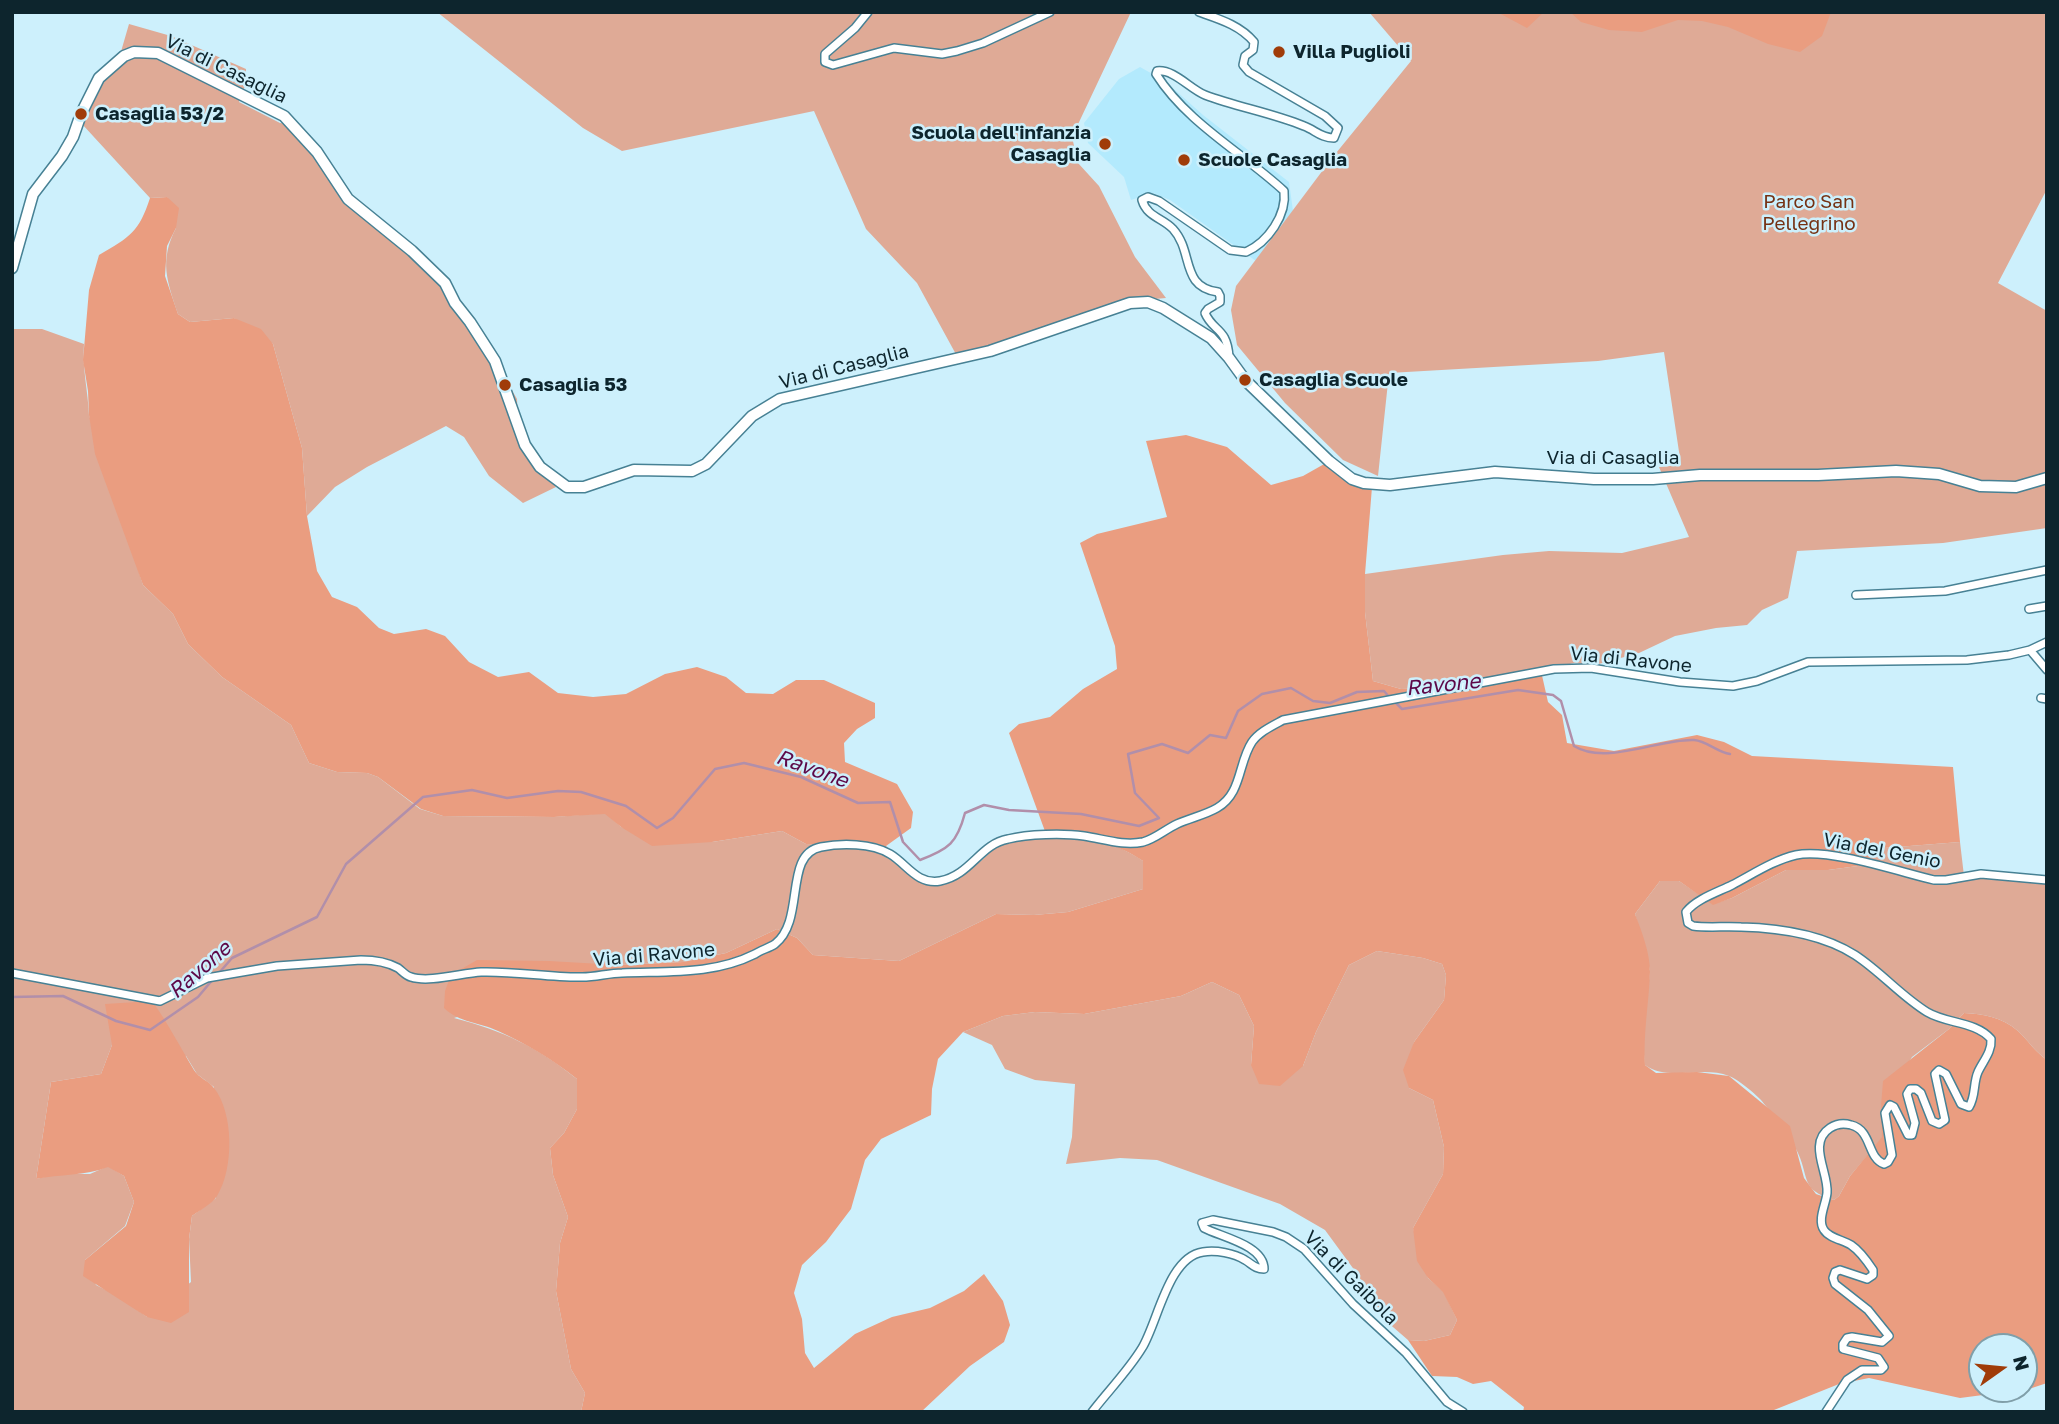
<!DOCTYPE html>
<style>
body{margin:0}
#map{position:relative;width:2059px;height:1424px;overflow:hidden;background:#cdf0fc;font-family:"Golos Text",sans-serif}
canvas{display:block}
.frame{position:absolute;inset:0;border:14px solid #0d252d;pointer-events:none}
.north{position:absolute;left:1968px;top:1333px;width:70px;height:70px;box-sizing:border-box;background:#cdf0fc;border:2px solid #809fa9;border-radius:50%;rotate:75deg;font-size:19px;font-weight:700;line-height:28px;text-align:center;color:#0d252d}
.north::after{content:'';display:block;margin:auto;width:24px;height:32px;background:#a03c09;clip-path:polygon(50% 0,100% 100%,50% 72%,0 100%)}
</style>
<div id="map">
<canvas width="2059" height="1424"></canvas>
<div class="frame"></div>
<div class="north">N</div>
</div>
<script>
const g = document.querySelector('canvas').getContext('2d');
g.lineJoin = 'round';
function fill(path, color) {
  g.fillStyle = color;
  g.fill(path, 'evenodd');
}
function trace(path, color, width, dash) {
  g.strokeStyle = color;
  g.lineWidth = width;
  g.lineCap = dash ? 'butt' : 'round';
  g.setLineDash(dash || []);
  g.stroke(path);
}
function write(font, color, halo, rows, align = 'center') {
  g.font = font + ' "Golos Text",sans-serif';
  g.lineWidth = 5;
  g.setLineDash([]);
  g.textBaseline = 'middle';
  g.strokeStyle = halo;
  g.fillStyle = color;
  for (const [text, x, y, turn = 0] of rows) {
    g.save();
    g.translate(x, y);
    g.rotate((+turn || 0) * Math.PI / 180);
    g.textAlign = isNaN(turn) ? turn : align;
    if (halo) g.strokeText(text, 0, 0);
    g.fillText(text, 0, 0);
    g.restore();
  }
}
fill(new Path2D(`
 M1140,67l25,14 38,34 86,67 4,29 -37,50 -86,-61 -17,-7 -22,7 -7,-23 -36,-34 -4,-20 35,-44z`), '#b3eafd');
fill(new Path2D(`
 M437,12h694l-59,125 6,26 21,23 36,71 31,41 -34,3 -174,57 -41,-75 -51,-54 -52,-118 -192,40 -39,-23z
 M1369,12h678v177l-49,94 49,28v217l-104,15 -146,8 -9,47 -26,12 -15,15 -31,3 -41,8 -36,17 -44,12 -21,-2 -106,24 -67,2 -28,-8 -8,-69v-38l138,-19 46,-4 73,2 67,-16 -30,-70 22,-2 -17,-113 -66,9 -209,12 -11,103 -35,-16 -58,-57 -48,-58 -6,-35 5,-24 96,-128 79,-97z
 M129,24l42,12 75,33 -1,17 -6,16 41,21 11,1 11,13 20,30 104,102 29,35 39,55 23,40 1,26 18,39 20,23 -33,16 -34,-27 -25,-39 -18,-11 -79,41 -32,20 -28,29 -5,-68 -29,-104 -39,-26 -44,4 -12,-8c-11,-33 -19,-53 -2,-86l-9,-31 -17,1 -68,-74 8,-25 30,-44z
 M12,329h30l42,15c-2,24 4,47 5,71l54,170 30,29 15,30 34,33 69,48 18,38 28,9 30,1 11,4 42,32 23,7 111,1 52,-4 15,14 91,15 70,-11 24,13 80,2 34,33 18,5c15,-7 31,-13 44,-24 6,-5 12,-14 20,-17 43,-17 104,-8 141,18v28l-75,23 -34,3 -38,-1 -97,47 -86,-6 -16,-17 -20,-9 -51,24 -43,9 -64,3 -165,53c50,13 83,29 123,61v30l-13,24 -14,15 3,27 15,42 -8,26 -4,48 15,78 14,24 -4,19h-569zM112,1045l74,11 11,18 17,13 2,111 -24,18 -3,23 2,43 -44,35 -27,-20 -24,-12 -11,-25 40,-34 9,-24 -10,-26 -16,-10 -18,8h-33l-21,5 15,-97 50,-8z
 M1960,842l4,34 83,8v176c-12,-8 -19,-20 -29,-29 -16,-14 -34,-17 -54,-18l-15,16 -37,28 -31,49 2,31 -33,39 -11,20 -5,4c-34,-11 -24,-20 -36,-47 -5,-12 -29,-44 -38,-54 -7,-7 -21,-19 -31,-23 -27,-11 -61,6 -84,-11l-2,-22 7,-73 -15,-56 25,-33h19l34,23 19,-6 54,-28h42l30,-4 26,-18z
 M1377,951l46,7 19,6 4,11 -2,25 -30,42 -5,46 24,12 11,47 -1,27 -30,54 15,50 16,14 13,28 -7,15 -26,6 -16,-1 -22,-19 -28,-46 -33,-45 -45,-26 -123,-44 -37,-2 -54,6 6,-27 3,-53 -40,-4 -30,-11 -13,-24 -29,-13 40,-16 32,-4 49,2 97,-18 31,-14 27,13 15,31 -3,39 52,1 13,-34 33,-67z`), '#dfaa96');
fill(new Path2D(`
 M1497,12h47l-17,16z
 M1570,12h261l-9,24 -22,16 -32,-8 -40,-17 -26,-6 -24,-1 -36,12 -33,-2 -28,-8z
 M167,197l12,11 -3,20 -9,18 -2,30 13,38 12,8 44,-4 27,11 12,15 29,104 5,68 10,55 15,26 25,10 22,21 15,6 32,-5 19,7 24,26 29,15 31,-5 29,21 35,4 33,-3 39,-20 32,-7 29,10 20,16 27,1 23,-14h28l51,23v15l-18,11 -13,14 1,19 52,22 16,28 -2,16 -25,18 -80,-2 -24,-13 -70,11 -60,4 -31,-19 -16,-13 -51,3 -111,-1 -22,-7 -43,-32 -11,-4 -30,-1 -28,-9 -18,-38 -69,-48 -34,-33 -15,-30 -30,-29 -48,-131 -6,-39 -1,-24 -5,-31 6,-70 10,-35c31,-18 40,-23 51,-57z
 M1186,435l41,12 44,38 32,-9 23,-13 46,24 -7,87v38l8,69 28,8 67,-2 73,-16 7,31 14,13 5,28 47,8 83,-16 27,7 28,14 201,11 7,75 -76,6 -26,18 -30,4h-42l-54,28 -19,7 -34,-24h-19l-25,33c7,18 15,39 15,58 -1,31 -7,61 -5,93l11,8 41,-1 32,4 61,50 14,52 12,16 18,6 5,-4 11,-20 32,-39 -1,-31 2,-25 66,-52 15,-16c20,1 38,4 54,18 10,9 17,21 29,29v323l-18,6 -69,9 -91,-20 -30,6 -70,28h-246l1,-5 -33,-26 -18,3 -16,-7 -25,-1 -24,-36 16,1 26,-6 7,-15 -14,-28 -15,-14 -11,-17 -4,-33 30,-54 1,-27 -11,-47 -24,-12 -6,-18 11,-28 30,-42 2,-25 -4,-11 -19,-6 -46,-7 -28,14 -33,67 -13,34 -23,20 -21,-2 -8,-19 3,-39 -15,-31 -27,-13 -31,14 -97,18 -49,-2 -32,4 -40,16 -25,27 -6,30 -1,26 -50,24 -16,21 -14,49 -25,33 -24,23 -8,28 8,26 3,34 9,15 41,-34 37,-17 38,-9 34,-17 20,-17 19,27 7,24 -6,17 -34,24 -49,46h-340l4,-19 -14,-24 -15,-78 4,-48 8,-26 -15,-42 -3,-27 14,-15 13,-24v-30c-25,-20 -50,-35 -79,-48 -19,-9 -38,-8 -54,-23l1,-17 6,-16 26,-15 72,1 70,4 64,-3 43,-9 51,-24 20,9 16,17 86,6 97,-47 38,1 34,-3 75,-23v-28c-29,-20 -62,-24 -97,-27l-37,-101 10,-9 31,-7 33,-28 34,-20 -2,-23 -35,-103 17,-9 70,-17 -21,-76zM1982,1347h42v42h-42z
 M152,1001c16,22 28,46 42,69 5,8 15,11 20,18 20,25 20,81 3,108 -5,8 -17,14 -25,20l-3,23v73l-18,11 -24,-6 -64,-41 2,-16 41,-34 8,-24 -10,-26 -16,-9c-23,9 -48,7 -72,12l15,-97 50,-8 11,-29 -7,-41z`), '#ea9d80');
trace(new Path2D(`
 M1395,702l7,7 116,-19 35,5 8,6 13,45c32,20 87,-8 120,-6 13,1 23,12 36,14
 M219,973l13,-15 85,-41 29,-53 77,-67 49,-7 35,8 51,-7 23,1 45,14 31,22 16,-10 42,-49 29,-6 57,14 57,26 32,-1 13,40 17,18c29,-11 37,-17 45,-47l19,-8 25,5 72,4 58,12 20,-8 -24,-25 -7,-39 34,-10 26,9 22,-18 16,3 12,-27 24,-17 29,-6 22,13 17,2 27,-11 27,-1 6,7
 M12,997l51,-1 53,25 34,9 48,-33 16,-19`), '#b18faa', 2.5);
const street = new Path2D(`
 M868,12l-13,16 -30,26v8l8,3 61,-17 48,6 15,-3 26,-8 67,-31
 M1199,12c20,7 41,13 55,30l-1,8 -8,6 -2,9 6,7 76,44 13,12 -4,10c-13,0 -19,-8 -30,-12 -32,-13 -67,-19 -99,-31 -15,-6 -31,-26 -48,-24l-1,3c31,49 87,79 128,117 3,24 -16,51 -38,61l-16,-2 -71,-49 -11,-4 -6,3c5,17 21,18 31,29 21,23 7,58 45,63l2,4v6l-12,7 -3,4c8,19 22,14 24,44
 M1856,595l89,-4 102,-21
 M2029,609l18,-3
 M2030,650l17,20
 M2041,698l6,1
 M12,973l148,28 47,-23 70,-12 84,-6c12,0 26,2 37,8 4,3 8,8 13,9 18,6 51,-4 70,-5 33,-1 65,5 98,5 14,1 29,-4 43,-4 46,-2 91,2 133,-19 6,-4 14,-6 20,-10 31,-24 8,-90 46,-97 20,-4 51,-4 69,7 17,10 27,31 50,27 31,-6 40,-37 68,-42 20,-5 55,-6 76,-3 20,3 39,10 59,6 12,-3 23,-13 34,-18 13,-6 28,-9 40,-16 25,-14 21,-45 35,-66 7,-10 20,-16 31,-22l271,-51 37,-1 89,14 53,4 24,-5 51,-19 159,-2 42,-5 21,-5 17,-8
 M1092,1412c16,-21 36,-41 50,-64 16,-26 26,-91 61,-96 13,-2 31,1 42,8 7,4 10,9 19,9 0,-24 -43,-32 -60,-41l-2,-5 11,-3 60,12 13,5 18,12 49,55 53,49 41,49 16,10
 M1826,1412l21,-32 15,-10h19l3,-3 -6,-9 -35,-9v-5l4,-6 5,-1 30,5 7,-6 -21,-26 -33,-26 -2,-6 2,-6 5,-2 27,9 6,-4v-5c-6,-9 -13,-19 -22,-25 -8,-5 -22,-7 -27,-15 -7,-10 2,-26 3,-37 2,-20 -20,-50 3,-65 6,-4 14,-5 21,-3 21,5 16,33 33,39l4,-2 4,-7 -7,-42 5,-8 4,2 14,28h4l3,-12 -8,-29 3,-5h6l5,4 11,28 7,3 6,-4 -10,-46 4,-4 7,4 15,30 8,3c7,-11 4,-24 9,-35 5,-11 14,-20 13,-33 -16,-18 -44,-15 -64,-27 -26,-16 -46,-40 -72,-57 -33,-21 -75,-27 -114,-28 -16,-1 -33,1 -48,-1l-5,-3 -2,-11c10,-13 32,-20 46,-27 21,-11 42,-25 64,-30 33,-7 104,17 138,25h12l35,-6 66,6`);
const secondary = new Path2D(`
 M12,268l21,-74 29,-38 11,-19 8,-23 18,-36 25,-22 10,-4 24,1 126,63 33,36 31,47 64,52 33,32 10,20 15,19 25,39 30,84 15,22 27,20h17l50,-17 58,1 14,-7 46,-48 28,-17 210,-48 140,-48 18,-1 15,6 48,30 18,20 16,22 84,81 23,18 12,4 26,2 105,-13 99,7h59l47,-4h118l78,-4 43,3 41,12 36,1 31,-9`);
trace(street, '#478194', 10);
trace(secondary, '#478194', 13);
trace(street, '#fff', 7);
trace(secondary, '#fff', 10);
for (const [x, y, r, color] of [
 [1279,52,7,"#a03c09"],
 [81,114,7,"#a03c09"],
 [1105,144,7,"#a03c09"],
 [1184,160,7,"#a03c09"],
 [1245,380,7,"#a03c09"],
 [505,385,7,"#a03c09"]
]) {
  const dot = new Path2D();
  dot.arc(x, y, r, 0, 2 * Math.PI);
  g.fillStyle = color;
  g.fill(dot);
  trace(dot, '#cdf0fc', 2.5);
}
write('bold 19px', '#0d252d', '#cdf0fc', [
 ["Villa Puglioli",1293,52],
 ["Casaglia 53/2",95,114],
 ["Scuola dell'infanzia",1091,133,"right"],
 ["Casaglia",1091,155,"right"],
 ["Scuole Casaglia",1198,160],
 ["Casaglia Scuole",1259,380],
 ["Casaglia 53",519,385]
], 'left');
write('19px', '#0d252d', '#cdf0fc', [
 ["Via di Casaglia",226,69,26],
 ["Via di Casaglia",844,367,-14],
 ["Via di Casaglia",1613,458],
 ["Via di Ravone",1631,660,6],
 ["Via del Genio",1882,851,11],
 ["Via di Ravone",654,955,-5],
 ["Via di Gaibola",1351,1278,45]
]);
write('19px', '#753113', '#cdf0fc', [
 ["Parco San",1809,202],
 ["Pellegrino",1809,224]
]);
write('italic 21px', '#5d0948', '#cdf0fc', [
 ["Ravone",1443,685,-6],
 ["Ravone",812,769,20],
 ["Ravone",200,970,-41]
]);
</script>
